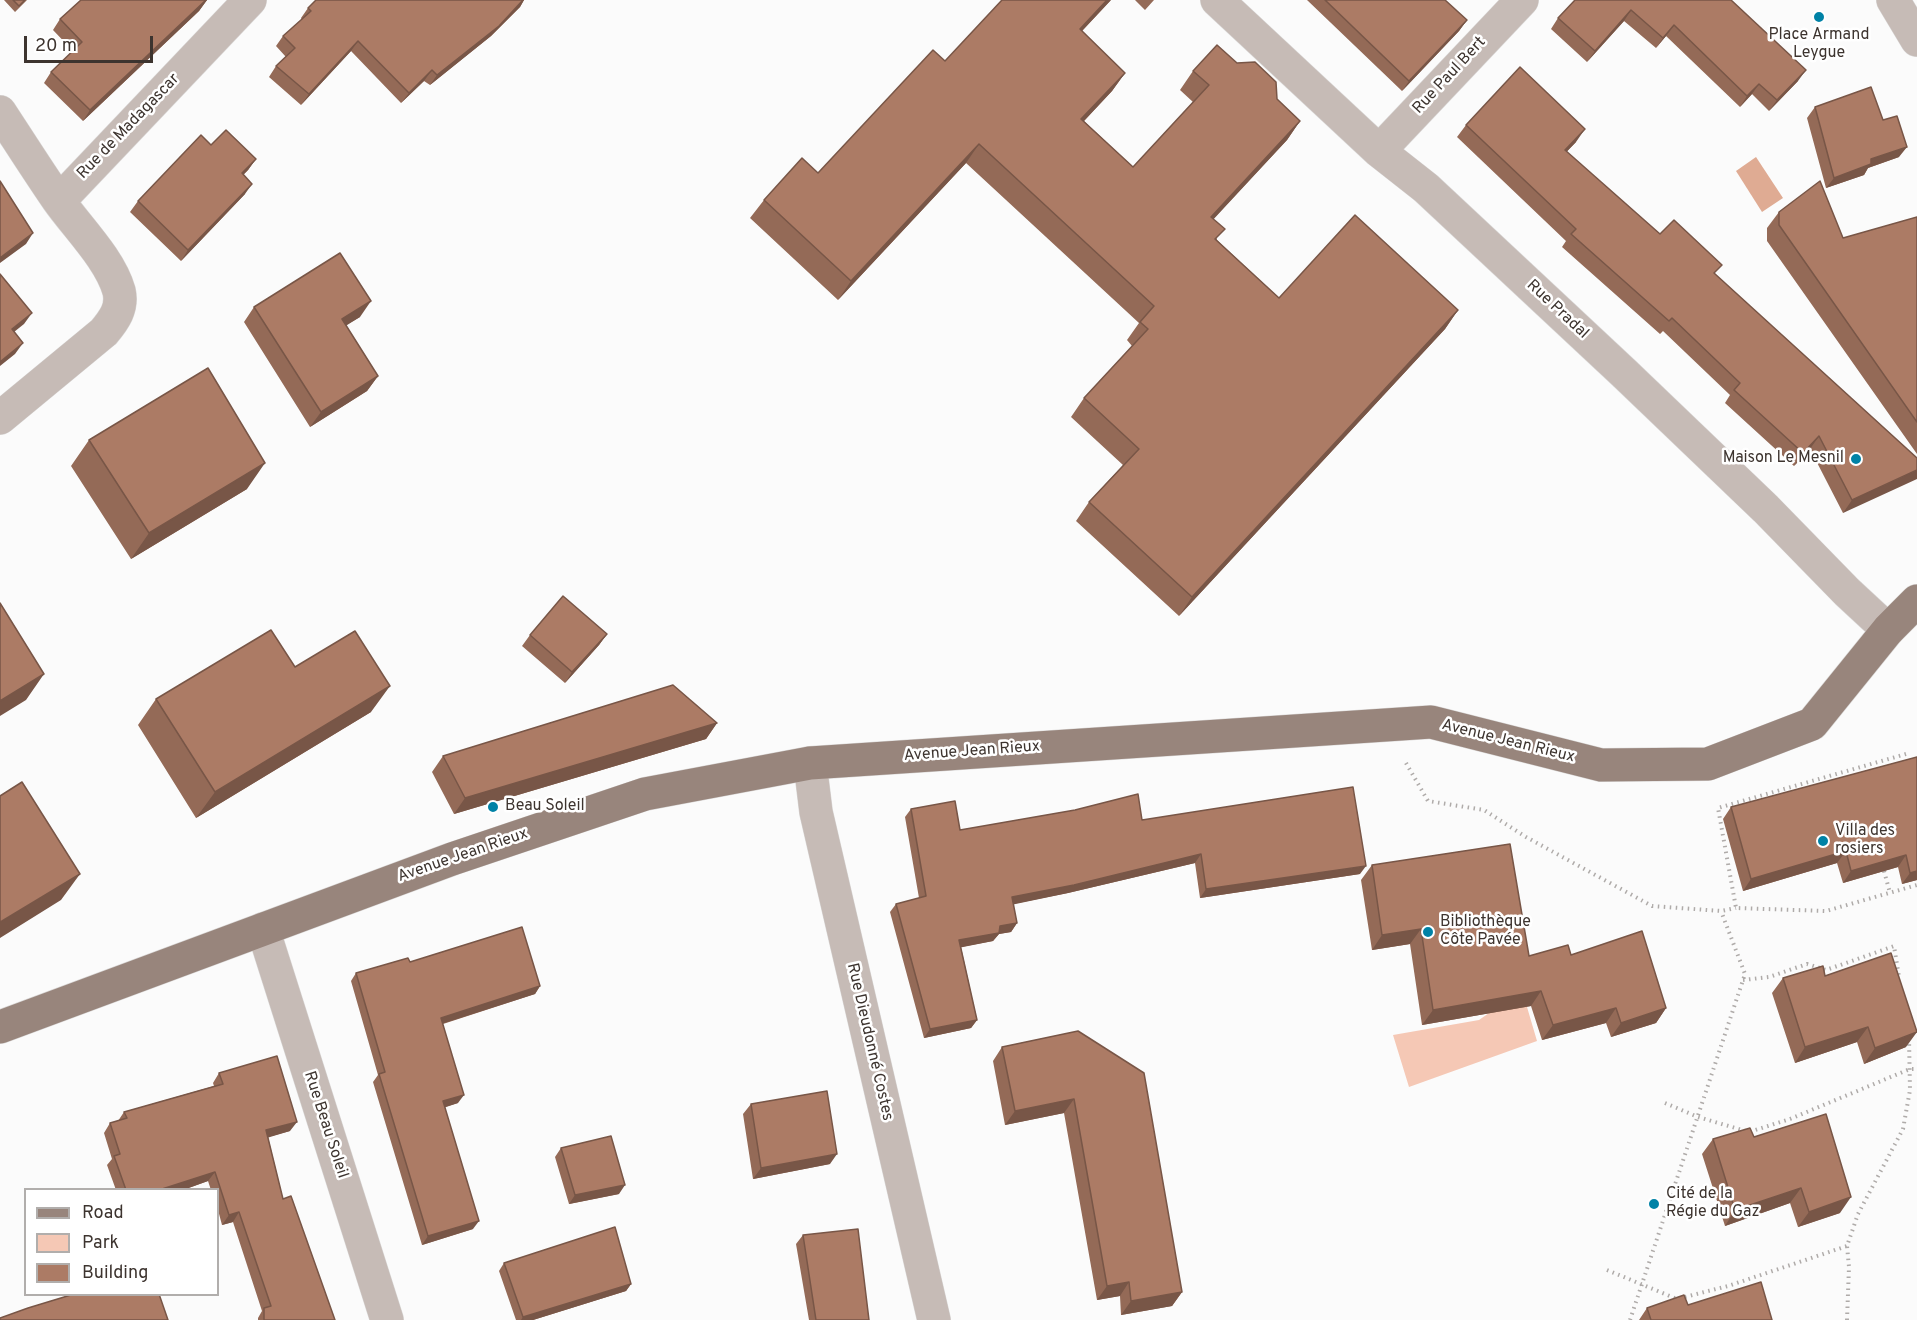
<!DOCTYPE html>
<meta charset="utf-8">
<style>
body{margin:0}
#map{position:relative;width:1917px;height:1320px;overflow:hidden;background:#fbfbfb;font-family:Overpass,sans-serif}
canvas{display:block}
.legend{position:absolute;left:24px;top:1188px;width:195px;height:108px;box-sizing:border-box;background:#fff;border:2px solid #b1aeac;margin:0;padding:8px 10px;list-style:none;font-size:18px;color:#3d342f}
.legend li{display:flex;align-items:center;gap:12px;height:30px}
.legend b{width:30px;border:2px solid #b1aeac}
.scale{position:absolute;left:24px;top:36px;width:129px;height:27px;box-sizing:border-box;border:3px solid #3d342f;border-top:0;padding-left:8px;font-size:18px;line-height:21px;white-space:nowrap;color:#3d342f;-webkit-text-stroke:4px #fff;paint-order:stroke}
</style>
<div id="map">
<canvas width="1917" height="1320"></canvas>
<ul class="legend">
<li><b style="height:8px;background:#98857c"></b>Road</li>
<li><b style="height:16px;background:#f5c8b5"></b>Park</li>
<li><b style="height:16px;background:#ac7b65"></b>Building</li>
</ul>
<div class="scale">20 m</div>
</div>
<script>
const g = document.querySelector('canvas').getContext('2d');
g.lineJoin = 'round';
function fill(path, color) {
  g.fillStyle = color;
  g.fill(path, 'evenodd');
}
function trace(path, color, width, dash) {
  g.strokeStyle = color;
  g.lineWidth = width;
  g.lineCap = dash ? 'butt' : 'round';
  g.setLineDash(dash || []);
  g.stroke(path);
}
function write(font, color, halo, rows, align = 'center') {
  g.font = font + ' Overpass,sans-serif';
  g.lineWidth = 5;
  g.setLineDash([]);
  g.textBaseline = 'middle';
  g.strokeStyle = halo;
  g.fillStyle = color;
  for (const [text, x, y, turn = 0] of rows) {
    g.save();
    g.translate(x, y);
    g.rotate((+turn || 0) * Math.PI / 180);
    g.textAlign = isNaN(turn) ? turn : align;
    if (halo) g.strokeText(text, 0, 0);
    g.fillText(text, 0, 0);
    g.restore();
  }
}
fill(new Path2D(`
 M1522,990l15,51 -128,46 -16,-52 86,-15z`), '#f5c8b5');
fill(new Path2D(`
 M1756,157l27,41 -21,14 -26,-41z`), '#dfab93');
const minor = new Path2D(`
 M1217,0l162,151 47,37 198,185 142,136 81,83 41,38
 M1893,0l24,40
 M0,112c19,29 38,59 58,88 19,27 52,59 61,91 4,17 -5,29 -15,41l-104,86
 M1379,151l143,-151
 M59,201l191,-201
 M810,763l6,49 118,508
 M263,929l124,391`);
const major = new Path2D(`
 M0,1027l452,-168 193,-65 165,-31 621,-41 170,43 107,-1 104,-40 76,-94 29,-29`);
trace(minor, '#d9d7d6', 34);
trace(major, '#d9d7d6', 34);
trace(new Path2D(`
 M1906,754l-188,54 18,100 90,3 91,-26
 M1406,763l22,38 56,9 42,27 126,69 69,5 15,-3
 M1884,871l6,22
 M1743,980l26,-3 38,-13 19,6 68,-24 5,31
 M1665,1103l33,14 51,15 41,-13 120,-50h7
 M1607,1270l70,29 51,-13 119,-40
 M1630,1320l115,-346 -24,-63
 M1847,1320l2,-53 -2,-21 11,-32 45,-85 7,-39 -1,-52`), '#afaba9', 4, [1.5, 4.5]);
trace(minor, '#c6bbb6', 33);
trace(major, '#98857c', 33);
fill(new Path2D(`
 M4,0h23l-12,12z
 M81,0h126l-8,11 -116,110 -39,-38 7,-11 22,-21 -20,-21 7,-11z
 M316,0h208l-4,7 -29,29 -61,49 -6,-4 -23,22 -50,-52 -50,54 -32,-28 7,-11 10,-9 -10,-11 7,-10 19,-16 -1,-2 7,-10z
 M1111,0l-29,31 43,42 -13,18 -28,30 49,46 60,-65 -13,-12 13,-19 84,28 23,22 -13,19 -74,79 4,21 62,58 179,12 -13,19 -266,287 -103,-95 13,-19 34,-37 -52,-48 13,-19 48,-52 -5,-6 12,-17 -173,-160 -128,137 -88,-82 14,-18 54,-27 127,-112z
 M1135,0h19l-9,10z
 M1307,0h138l22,20 -8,11 -57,60z
 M1731,0l67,81 -29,30 -17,-17 -12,13 -74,-71 -10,12 -32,-27 -37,41 -36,-33 7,-11z
 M1815,107l68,13 16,37 -31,11 -4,7 -38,13 -19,-70z
 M1466,125l110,17 -10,10 94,82 55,40 202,184 -74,55 -33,-64 -16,17 -69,-63 5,-8 -67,-64 -3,3 -98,-87 4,-6 -109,-104z
 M211,145l45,14 -8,11 -5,5 2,19 -64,67 -51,-49 8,-11z
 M1779,212l64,26 74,-21v237l-150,-213v-13z
 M254,307l106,10 -14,8 32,51 -11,15 -57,36 -66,-105z
 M89,440l158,49 -116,70 -60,-93z
 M607,634l-8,11 -34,38 -43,-37 8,-11z
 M295,667l76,45 -175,106 -58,-93 18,-26z
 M717,723l-11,16 -252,75 -22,-42 11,-16z
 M1917,757v123l-15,4 -4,-17 -55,16 -6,-20 -94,28 -20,-72 8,-12z
 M911,809l49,21 182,-10 218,54 -160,24 -5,-35 -127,30 -55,11 4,19 -6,9 -12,2 -6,7 -32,6 16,73 -6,8 -47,10 -34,-126 6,-8 23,-6 -14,-81z
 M1372,865l157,91 42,-1 95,53 -10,15 -45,14 -5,-14 -64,17 -11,-34 -109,19 -12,-81 -38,6 -11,-70z
 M410,962l130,24 -5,8 -92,30 15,79 -13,4 28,122 -51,16 -49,-163 5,-7 -27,-94 5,-8z
 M1825,976l81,71 -42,17 -7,-22 -62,21 -23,-70 11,-15z
 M1078,1031l104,261 -10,14 -51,9 -1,-19 -23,4 -33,-187 -59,12 -12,-64 9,-14z
 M219,1073l71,58 -22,6 15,62 52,121h-77v-2l4,-7 -29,-89 -11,3 -4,-15v-20h-7l-3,-9 -25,9h-67l-9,-25 5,-6 -8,-26 6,-10 8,-2 6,-9 90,-26 -1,-3z
 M751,1104l79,60 -77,15 -10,-65z
 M1754,1137l86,76 -42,14 -8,-24 -65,23 -23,-72 11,-15z
 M561,1148l58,46 -50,10 -14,-47z
 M803,1235l66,85h-60l-13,-76z
 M504,1263l127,21 -5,7 -93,29h-17l-17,-49z
 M1688,1305l84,15h-133l8,-12z`), '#946a57');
fill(new Path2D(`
 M204,0h3l-8,11 -116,110 7,-11z
 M523,0h1l-4,7 -29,29 -61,49 7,-10z
 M1107,0h4l-45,48 14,-19z
 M1631,10l-7,11 -37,41 8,-11z
 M1467,20l-8,11 -57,60 7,-10z
 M1674,25l-8,11 -10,12 7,-10z
 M358,41l-7,10 -50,54 8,-11z
 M432,70l-8,11 -23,22 8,-10z
 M1806,70l-8,11 -29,30 8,-11z
 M1125,73l-13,18 -44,47 13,-19z
 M1759,84l-7,10 -12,13 7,-11z
 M1300,121l-13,19 -89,96 13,-19z
 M1585,129l-9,13 -20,21 9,-13z
 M979,144l-13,19 -128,137 13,-19z
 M1907,147l-8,10 -31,11 -4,7 -38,13 8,-10 37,-19z
 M256,159l-8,11 -14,14 8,-11z
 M252,184l-7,10 -64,67 7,-11z
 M33,233l-7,11 -26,19v-5z
 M371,301l-11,16 -29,18 11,-16z
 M1458,310l-13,19 -266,287 13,-19z
 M32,313l-8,11 -20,16 8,-11z
 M23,343l-8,11 -15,12v-4z
 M378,376l-11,15 -57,36 11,-15z
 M1819,436l-9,13 -16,17 9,-13z
 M265,463l-18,26 -116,70 18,-26z
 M1917,470v9l-74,34 9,-13z
 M607,634l-8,11 -34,38 7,-11z
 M44,674l-18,26 -26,16v-15z
 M390,686l-19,26 -175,106 19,-26z
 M717,723l-11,16 -252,75 11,-16z
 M1846,851l-9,12 -94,28 8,-12z
 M1201,854l-6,9 -127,30 -62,13 6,-9z
 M1906,855l-8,12 -55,16 8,-12z
 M1366,866l-6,8 -160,24 6,-9z
 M1917,871v9l-15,4 8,-11z
 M80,874l-19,26 -61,38v-16z
 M1017,923l-6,9 -12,2 -6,7 -40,8 6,-9 41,-14z
 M1421,929l-11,15 -38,6 10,-15z
 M540,986l-5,8 -100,32 6,-8z
 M1541,991l-10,15 -109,19 11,-15z
 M1616,1008l-10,15 -64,17 11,-15z
 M1666,1008l-10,15 -45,14 10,-14z
 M977,1020l-6,8 -47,10 6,-9z
 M1868,1027l-11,15 -62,21 10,-16z
 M1917,1032l-11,15 -42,17 11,-16z
 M464,1095l-6,8 -21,7 6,-9z
 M1074,1099l-10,14 -59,12 10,-14z
 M297,1122l-7,9 -30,9 6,-10z
 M837,1154l-7,10 -77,15 8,-11z
 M215,1172l-7,9 -25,9h-24z
 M625,1185l-6,9 -50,10 6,-9z
 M1801,1188l-11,15 -65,23 10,-16z
 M1851,1197l-11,16 -42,14 11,-15z
 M239,1212l-6,10 -11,3 7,-10z
 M479,1221l-6,8 -51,16 6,-9z
 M1129,1282l-9,14 -23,4 10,-14z
 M631,1284l-5,7 -93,29h-12l2,-3z
 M1182,1292l-10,14 -51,9 10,-14z`), '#785647');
const building = new Path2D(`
 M13,0h12l-6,6z
 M81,0h125l-116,110 -39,-38 31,-30 -22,-23z
 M316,0h207l-24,26 -62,49 -5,-5 -23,23 -51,-52 -49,53 -33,-28 19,-18 -12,-12 28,-25 -3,-3z
 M1002,0h105l-27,29 45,44 -44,46 52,48 76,-82 -16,-14 24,-26 20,18 18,-1 21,20 1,17 23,22 -89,96 14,12 -10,10 64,59 76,-83 103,95 -266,287 -103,-95 50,-53 -55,-51 64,-69 -8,-7 14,-16 -175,-162 -128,137 -87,-81 38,-42 16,15 115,-123 12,11z
 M1325,0h120l22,20 -58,61z
 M1575,0h156l75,70 -29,30 -18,-16 -12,12 -73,-71 -11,13 -32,-28 -36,41 -37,-33z
 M1520,67l65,62 -20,21 95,84 14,-14 48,45 -8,8 203,185v12l-65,30 -33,-64 -16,17 -69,-63 6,-7 -68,-65 -3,3 -98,-87 5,-5 -110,-104z
 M1871,87l12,33 14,-4 10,31 -36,12v5l-37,14 -19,-71z
 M226,130l30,29 -14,14 10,11 -64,66 -50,-49 63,-66 10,10z
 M0,181l33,52 -33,25z
 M1820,181l23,57 74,-21v205l-138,-197v-13z
 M340,253l31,48 -29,18 36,57 -57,36 -67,-105z
 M0,274l32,39 -20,16 11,14 -23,19z
 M208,368l57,95 -116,70 -60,-93z
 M563,596l44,38 -35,38 -42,-37z
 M0,603l44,71 -44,27z
 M271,630l24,37 60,-36 35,55 -175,106 -59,-93z
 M673,685l44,38 -252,75 -22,-42z
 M1917,757v114l-7,2 -4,-18 -55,16 -5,-20 -95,28 -20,-72z
 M22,782l58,92 -80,48v-126z
 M1353,787l13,79 -160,23 -5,-35 -127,31 -62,12 5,26 -17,3 -1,7 -40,7 18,80 -47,9 -34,-125 30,-8 -15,-87 44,-8 5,29 115,-20 63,-16 4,26z
 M1510,844l19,112 39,-11 3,10 71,-24 24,77 -45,15 -5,-15 -63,17 -12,-34 -108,19 -12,-81 -39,6 -10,-70z
 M522,927l18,59 -99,32 23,77 -21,6 36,120 -51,15 -49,-162 6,-2 -29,-99 52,-15 2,4z
 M1891,953l26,79 -42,16 -7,-21 -63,20 -22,-69 40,-12 2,10z
 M1078,1031l66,42 38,219 -51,9 -2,-19 -22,4 -33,-187 -59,12 -13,-64z
 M277,1056l20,66 -31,8 17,69 8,-3 44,124h-71v-12l7,-2 -32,-94 -10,3 -14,-43 -56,18h-33l-12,-34 6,-2 -10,-31 17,-5 -3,-6 99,-28 -4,-11z
 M827,1091l10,63 -76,14 -10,-64z
 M1826,1114l25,83 -42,15 -8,-24 -66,22 -22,-71 37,-11 4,9z
 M611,1136l14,49 -50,10 -14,-47z
 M615,1227l16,57 -108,33 -19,-54z
 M858,1229l11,91h-53l-13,-85z
 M1761,1282l11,38h-121l-4,-12 37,-13 4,10z
 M74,1294h85l9,26h-168v-2l28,-10z`);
fill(building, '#ac7b65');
trace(building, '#785647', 1.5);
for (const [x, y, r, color] of [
 [1819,17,6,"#0082a6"],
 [1856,459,6,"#0082a6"],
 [493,807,6,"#0082a6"],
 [1823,841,6,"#0082a6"],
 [1428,932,6,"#0082a6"],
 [1654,1204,6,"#0082a6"]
]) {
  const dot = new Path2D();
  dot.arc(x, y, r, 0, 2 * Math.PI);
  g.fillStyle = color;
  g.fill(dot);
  trace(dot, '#fff', 2);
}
write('16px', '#3d342f', '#fff', [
 ["Place Armand",1819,36,"center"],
 ["Leygue",1819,54,"center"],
 ["Maison Le Mesnil",1844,459,"right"],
 ["Beau Soleil",505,807],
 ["Villa des",1835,832],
 ["rosiers",1835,850],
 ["Bibliothèque",1440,923],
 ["Côte Pavée",1440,941],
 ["Cité de la",1666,1195],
 ["Régie du Gaz",1666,1213]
], 'left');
write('16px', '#3d342f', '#fff', [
 ["Rue Paul Bert",1450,76,-47],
 ["Rue de Madagascar",129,127,-46],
 ["Rue Pradal",1557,310,43],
 ["Avenue Jean Rieux",1508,742,14],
 ["Avenue Jean Rieux",972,752,-4],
 ["Avenue Jean Rieux",463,856,-19],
 ["Rue Dieudonné Costes",869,1042,77],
 ["Rue Beau Soleil",325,1125,72]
]);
</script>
